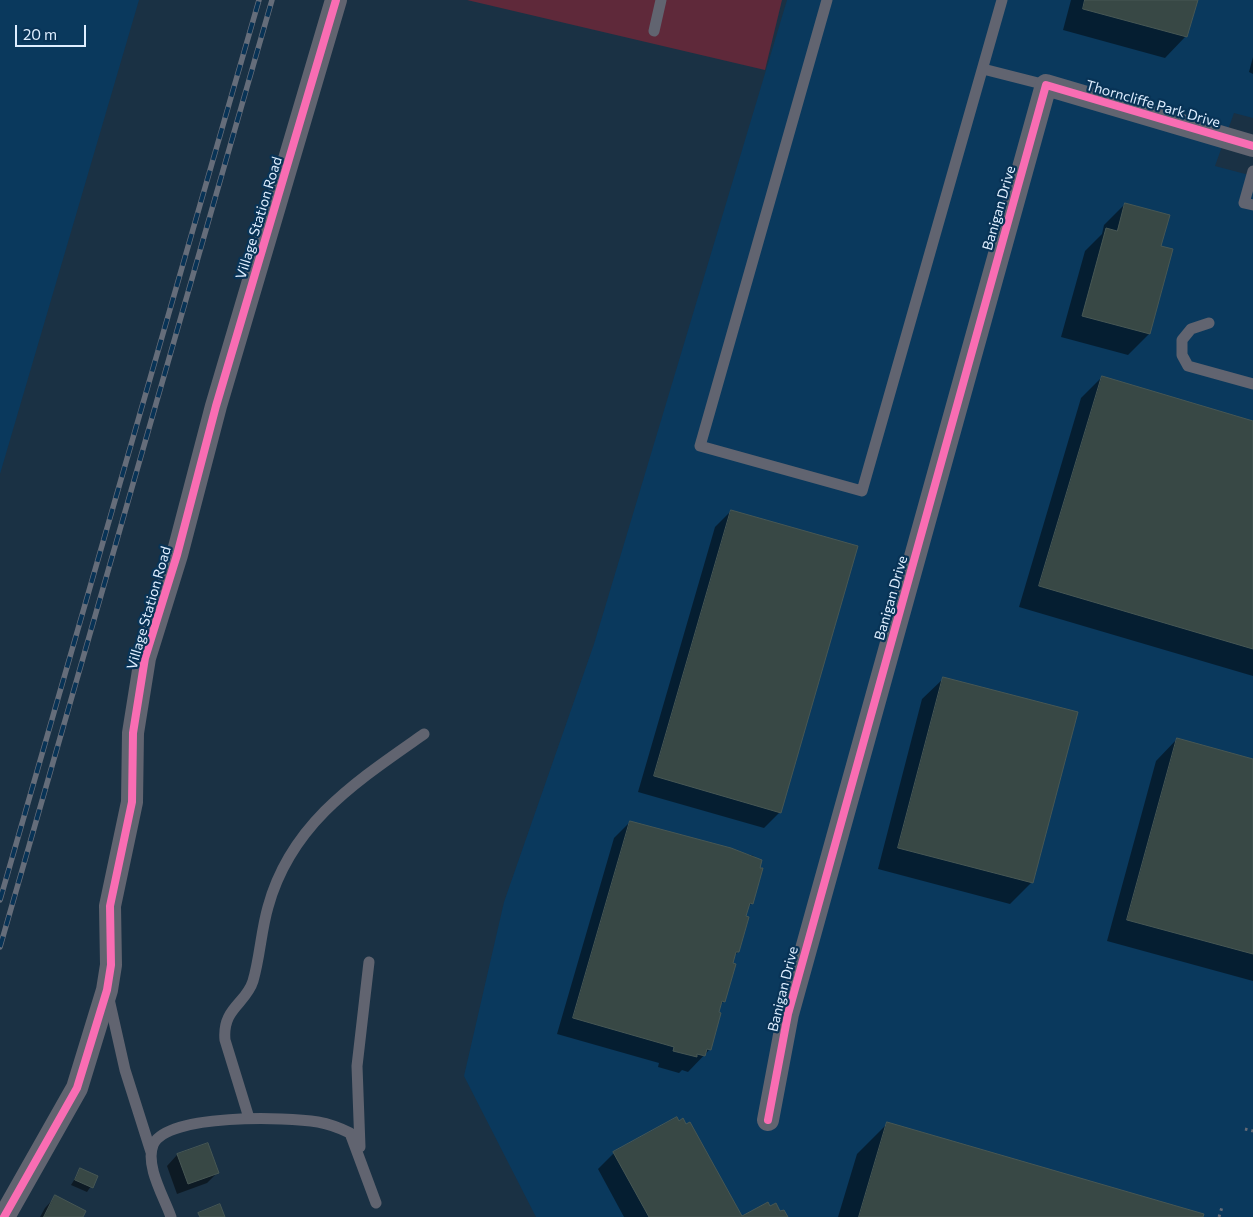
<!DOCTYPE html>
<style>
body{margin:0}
#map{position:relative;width:1253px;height:1217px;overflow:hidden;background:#1a3144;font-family:Commissioner,sans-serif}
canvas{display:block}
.scale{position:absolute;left:15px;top:25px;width:71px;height:22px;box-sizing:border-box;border:2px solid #deeeff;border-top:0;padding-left:6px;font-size:15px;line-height:18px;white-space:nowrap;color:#deeeff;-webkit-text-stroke:4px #083356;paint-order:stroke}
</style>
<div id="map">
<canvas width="1253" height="1217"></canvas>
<div class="scale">20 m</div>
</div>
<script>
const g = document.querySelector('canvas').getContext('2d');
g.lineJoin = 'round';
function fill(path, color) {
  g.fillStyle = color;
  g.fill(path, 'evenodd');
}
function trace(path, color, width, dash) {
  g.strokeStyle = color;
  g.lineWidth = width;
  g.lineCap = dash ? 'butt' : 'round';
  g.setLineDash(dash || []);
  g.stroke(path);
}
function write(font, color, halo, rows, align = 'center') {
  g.font = font + ' Commissioner,sans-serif';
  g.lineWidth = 4.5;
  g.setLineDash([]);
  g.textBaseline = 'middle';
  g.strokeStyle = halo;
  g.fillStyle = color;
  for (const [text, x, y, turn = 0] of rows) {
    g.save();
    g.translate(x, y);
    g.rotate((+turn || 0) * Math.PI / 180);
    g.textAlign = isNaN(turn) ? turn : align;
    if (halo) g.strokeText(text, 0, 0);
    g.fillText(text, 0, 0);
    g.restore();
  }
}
fill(new Path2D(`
 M0,0h139l-139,474z
 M787,0h466v118l-19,-5 -19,53 38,10v1041h-717l-72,-141 40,-174 90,-258z`), '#0a395d');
fill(new Path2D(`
 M467,0h315l-17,70z`), '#5f293a');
fill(new Path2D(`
 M1071,0h125l-10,36 -21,22 -102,-28z
 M1253,57v17l-4,-2z
 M1125,204l35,43 -11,87 -21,21 -67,-18 24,-86 17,-17 2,-9z
 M1102,377l151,45v254l-234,-69 62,-209z
 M731,511l49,301 -16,16 -126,-36 77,-265z
 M944,678l88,204 -22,22 -132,-35 44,-170z
 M1177,739l76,21v221l-146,-40 49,-180z
 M630,822l124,34 -2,47 -4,4 -10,45 -4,4 -10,45 -5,5 -9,43 -22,23 -6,-2 -3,3 -21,-6 1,-4 -102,-29 57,-196z
 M676,1119l65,98h-117l-26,-48 16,-16z
 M887,1124l315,93h-364l19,-63z
 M207,1145l11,27 -11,11 -30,11 -10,-28 10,-11z
 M81,1169l16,8 -10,15 -16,-7z
 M55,1197l27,20h-42l5,-9z`), '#0007');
const building = new Path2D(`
 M1085,0h113l-11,37 -104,-28z
 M1125,203l45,12 -9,31 12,3 -23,85 -68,-18 24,-88 11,3z
 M1102,376l151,45v228l-214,-63z
 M731,510l127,36 -77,267 -127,-37z
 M943,677l135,35 -45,171 -135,-35z
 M1177,738l76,21v195l-126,-34z
 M630,821l101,27 31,12 -2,8h3l-10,36 -3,-1 -4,13 3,1 -10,35h-3l-3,11 3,1 -11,38 -3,-1 -3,11 2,1 -10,37 -4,-1 -2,7 -8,-2v3l-24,-6 1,-4 -101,-29z
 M677,1117l2,4 4,-3 3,6 4,-2 52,94 26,-14 2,4 6,-3 4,8 4,-1 4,7h-139l-36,-65z
 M887,1122l317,92 -1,3h-344z
 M208,1143l11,30 -31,11 -11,-30z
 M80,1168l18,8 -5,12 -18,-8z
 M55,1195l31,16 -3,6h-39z
 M220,1204l5,13h-25l-2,-4z`);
fill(building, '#384845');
trace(building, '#475754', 1);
trace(new Path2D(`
 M1245,1129l8,2
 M1219,1217l3,-10`), '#666b76', 3, [2.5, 4]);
trace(new Path2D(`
 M827,0l-127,446 162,45 140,-491
 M654,31l7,-31
 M983,69l63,16
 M1253,171l-9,32 9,2
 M1209,323l-18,6 -9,11v15l6,11 65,18
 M109,999l16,71 26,82
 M249,1118l-24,-78c-3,-32 21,-36 28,-59 7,-24 8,-50 15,-74 23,-84 89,-126 156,-173
 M360,1147l-3,-81 12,-104
 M171,1217c-7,-20 -26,-51 -18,-72 13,-32 135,-28 165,-23 11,2 22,6 32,11l26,70`), '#616470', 11);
trace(new Path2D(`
 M768,1120l20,-106 258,-929 207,61
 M4,1217l73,-129 30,-98 4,-25 -1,-59 22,-104 1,-69 12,-75 32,-103 39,-149 120,-406`), '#616470', 22);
const rail = new Path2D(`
 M0,900l259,-900
 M0,947l272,-947`);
trace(rail, '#656d7a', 5.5);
trace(rail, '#083356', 4, [11]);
trace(new Path2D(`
 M768,1120l20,-106 258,-929 207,61
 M4,1217l73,-129 30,-98 4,-25 -1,-59 22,-104 1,-69 12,-75 32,-103 39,-149 120,-406`), '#f96db3', 8);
write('14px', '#deeeff', '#083356', [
 ["Thorncliffe Park Drive",1153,104,16],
 ["Banigan Drive",999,208,-74],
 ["Village Station Road",259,218,-73],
 ["Banigan Drive",891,598,-74],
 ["Village Station Road",149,608,-74],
 ["Banigan Drive",783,989,-76]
]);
</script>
